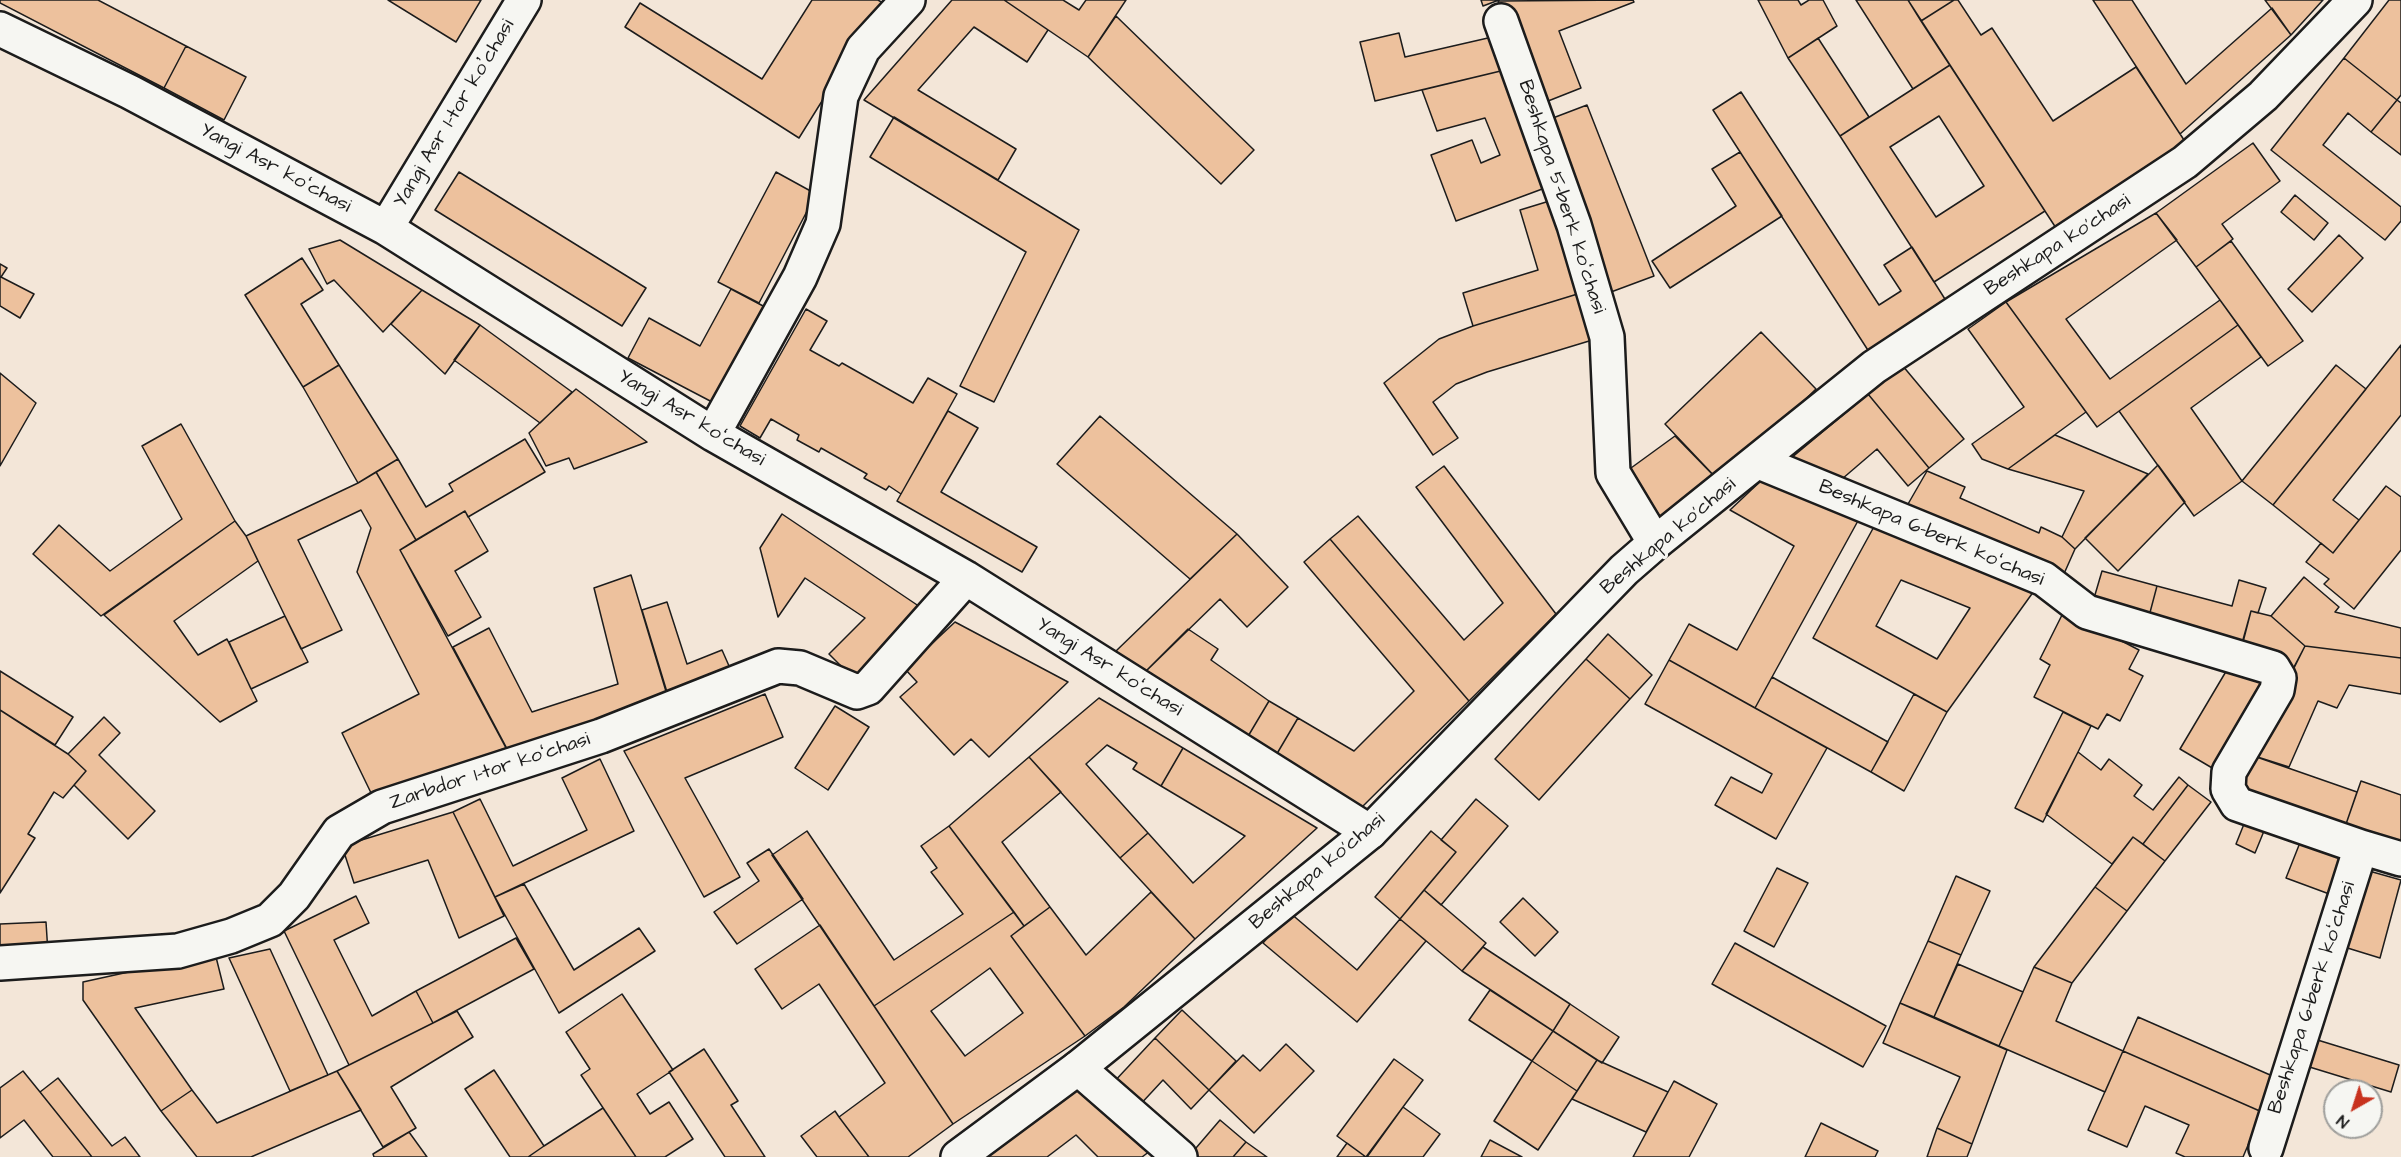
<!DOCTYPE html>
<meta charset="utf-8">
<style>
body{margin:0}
#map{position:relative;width:2401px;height:1157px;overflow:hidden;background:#f3e6d8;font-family:"Architects Daughter",sans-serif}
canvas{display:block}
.north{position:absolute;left:2323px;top:1079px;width:60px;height:60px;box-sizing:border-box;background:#f6f6f2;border:2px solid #9f9f9c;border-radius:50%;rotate:219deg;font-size:16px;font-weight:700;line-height:24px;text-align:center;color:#1c1c1c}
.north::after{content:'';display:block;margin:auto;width:21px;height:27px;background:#c8321e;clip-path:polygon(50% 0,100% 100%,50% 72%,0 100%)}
</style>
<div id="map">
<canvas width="2401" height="1157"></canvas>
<div class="north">N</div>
</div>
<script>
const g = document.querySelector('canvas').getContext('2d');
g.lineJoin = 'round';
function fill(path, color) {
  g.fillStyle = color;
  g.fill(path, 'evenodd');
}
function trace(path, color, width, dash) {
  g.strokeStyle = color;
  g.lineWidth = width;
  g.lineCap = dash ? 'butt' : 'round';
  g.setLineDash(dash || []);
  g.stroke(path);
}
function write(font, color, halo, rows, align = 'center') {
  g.font = font + ' "Architects Daughter",sans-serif';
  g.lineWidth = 6;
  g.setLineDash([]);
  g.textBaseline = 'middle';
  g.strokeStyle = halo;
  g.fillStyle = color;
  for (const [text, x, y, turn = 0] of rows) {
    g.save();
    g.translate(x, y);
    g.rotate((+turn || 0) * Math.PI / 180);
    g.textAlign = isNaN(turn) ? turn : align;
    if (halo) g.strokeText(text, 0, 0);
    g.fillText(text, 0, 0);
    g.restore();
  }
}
const building = new Path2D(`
 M0,0h98l88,46 -22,42 -164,-85z
 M388,0h93l-25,42z
 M812,0h66l5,3 -84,135 -174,-111 15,-24 122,76z
 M952,0h52l44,30 -21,32 -53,-35 -56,63 98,59 -18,31 -134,-80z
 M1004,0h59l16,10 7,-10h40l-38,57z
 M1481,0h18l-16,6z
 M1633,0l1,2 -75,29 22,57 -43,17 -40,-104z
 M1758,0h40l3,5 8,-5h14l14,26 -49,32z
 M1856,0h52l42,65 -37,24z
 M1908,0h46l-33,21z
 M1954,0h4l23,35 11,-7 61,93 83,-54 50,76 -130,85 -135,-207z
 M2093,0h39l54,84 86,-76 19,27 -111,99z
 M2265,0h58l-32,35z
 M2389,0h12v95l-4,5 -53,-42z
 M1116,16l138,134 -33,34 -133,-127z
 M1399,33l6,24 96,-22 8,34 -134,32 -15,-59z
 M1818,38l51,79 -29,19 -52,-78z
 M186,46l60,31 -22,43 -60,-32z
 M2344,58l53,42 -26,32 -23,-19 -25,32 78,62v14l-16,19 -114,-90z
 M1950,65l95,146 -111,71 -94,-146zM1939,116l45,70 -48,31 -46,-70z
 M1509,69l44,116 -97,36 -25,-66 41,-15 9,23 19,-8 -15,-37 -48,13 -15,-41z
 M1741,92l138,213 22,-14 -17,-26 28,-18 38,60 -77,51 -160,-248z
 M2397,100l4,3v52l-30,-23z
 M1587,105l67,171 -43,16 -66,-171z
 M894,117l185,113 -85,172 -34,-16 66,-134 -156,-95z
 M2253,143l27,38 -58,43 11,15 -37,28 -40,-54z
 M1740,152l42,64 -112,72 -18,-27 84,-55 -24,-37z
 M459,172l187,116 -24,38 -187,-116z
 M776,172l40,22 -57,109 -41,-21z
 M2295,195l33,28 -14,17 -33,-28z
 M1556,199l28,93 -111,34 -10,-33 75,-23 -18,-60z
 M2156,213l21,27 -111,79 44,60 110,-79 18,25 -141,102 -91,-125z
 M2339,235l24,23 -51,54 -24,-23z
 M340,240l82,50 -39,42 -49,-52 -7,4 -18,-35z
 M2231,241l72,100 -35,25 -72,-99z
 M302,258l21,32 -22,14 38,61 -36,22 -58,-92z
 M0,264l7,4 -6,9 33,17 -14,24 -20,-12z
 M731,289l34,18 -51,96 -86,-45 21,-40 51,28z
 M422,290l58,35 -35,49 -54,-50z
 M1584,292l15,46 -112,34 -31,12 -23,18 25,36 -25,17 -49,-72 55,-44 34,-13z
 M2006,302l80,110 -78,57 -26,-10 -10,-15 52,-37 -56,-78z
 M806,309l21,12 -17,29 29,16 3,-3 71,40 15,-25 29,16 -56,100 -12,-8 -3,4 -22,-12 3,-4 -46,-26 -2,4 -22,-12 2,-5 -28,-16 -11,19 -20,-12z
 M480,325l92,67 -32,31 -86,-63z
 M2238,325l23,32 -70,51 51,73 -48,35 -75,-105z
 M1761,332l55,57 -96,93 -55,-58z
 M2401,345v70l-68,85 26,20 -26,33 -60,-48z
 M339,365l59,94 -40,24 -55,-96z
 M1902,365l62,74 -35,29 -61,-74z
 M2336,365l30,24 -93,116 -31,-24z
 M0,373l36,30 -36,63z
 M576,389l71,53 -73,27 -5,-11 -23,8 -17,-33z
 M1868,394l61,74 -21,18 -31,-37 -42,36 -45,-26z
 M948,411l30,17 -37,64 96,55 -15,25 -125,-71z
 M1100,416l137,118 -47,45 -133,-115z
 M181,424l54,97 -134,95 -68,-62 26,-29 51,46 72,-52 -40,-73z
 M2055,435l93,39 -73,75 -13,-12 22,-46 -76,-22z
 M1675,436l40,41 -61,45 -34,-46z
 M525,439l20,33 -77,45 -3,-6 -49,29 -40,-68 22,-13 28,48 27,-16 -4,-7z
 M2158,465l27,37 -67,69 -33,-33z
 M1444,466l112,148 -87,87 -139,-162 28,-23 106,124 39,-37 -87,-116z
 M1927,471l38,16 -5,11 79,35 2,-6 21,10 13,12 -12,27 -159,-65z
 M376,472l40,68 -16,10 106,198 -133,49 -31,-64 77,-39 -62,-122 14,-44 -10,-18 -63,30 44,90 -41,19 -55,-113 112,-53z
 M1765,477l94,42 -104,189 -86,-48 20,-36 48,26 57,-104 -64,-36z
 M2386,486l15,11v53l-47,59 -30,-25 5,-5 -23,-17 15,-19 12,10z
 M465,511l23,40 -33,20 26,46 -33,19 -48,-86z
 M782,514l150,101 -71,71 -32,-32 36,-36 -60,-40 -27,39 -18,-69z
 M235,521l11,15 12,25 -84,60 24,34 29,-16 30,62 -37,21 -116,-107z
 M1876,523l163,61 -92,128 -134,-74zM1901,580l69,28 -33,51 -61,-33z
 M1237,534l51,53 -41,40 -27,-28 -79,77 -25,-25z
 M1330,539l139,162 -108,107 -86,-51 23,-39 56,33 60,-60 -110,-129z
 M2102,571l55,15 -9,34 -56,-15z
 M631,575l40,133 -158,52 -60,-113 36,-19 43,84 86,-28 -24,-96z
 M2304,577l35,30 -4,5 66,16v30l-96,-12 -34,-30z
 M2239,580l27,8 -8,25 -7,-2 -9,35 -94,-26 9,-34 75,20z
 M667,602l20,62 35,-14 11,25 -63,27 -28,-92z
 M2064,611l75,39 -10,19 14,7 -23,45 -13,-7 -9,15 -64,-32 16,-32 -10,-6z
 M2251,611l20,5 34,30 -11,22 -55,-14z
 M285,616l23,46 -57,27 -22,-47z
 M955,622l113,60 -79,75 -18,-18 -17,16 -54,-58 17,-15 -12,-13z
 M1188,629l30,20 -7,11 58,41 -22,37 -101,-67z
 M1608,634l44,41 -22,24 -44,-40z
 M2305,646l96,12v36l-52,-9 -12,23 -19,-7 -29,66 -41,-13z
 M1586,659l44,40 -91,101 -44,-41z
 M1669,660l158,88 -51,91 -61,-34 16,-28 31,16 10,-19 -127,-70z
 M2231,663l40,23 -52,86 -39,-23z
 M0,671l73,46 -18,28 -55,-35z
 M1772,677l116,65 -17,30 -116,-64z
 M765,694l18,43 -98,41 55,99 -36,20 -80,-146z
 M1914,694l33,18 -43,79 -33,-19z
 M1099,698l84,50 -22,38 -28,-17 4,-6 -30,-18 -21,19 62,69 -28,25 -91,-101z
 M1269,701l29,17 -23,39 -28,-19z
 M835,706l34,21 -41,63 -33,-22z
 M0,710l68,44 18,17 -23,27 -9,-6 -26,42 7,4 -35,55z
 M2063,712l28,14 -48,96 -28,-14z
 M104,717l16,16 -21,22 56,56 -27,28 -54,-54 12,-14 -18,-17z
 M1183,748l134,80 -122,111 -75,-81 28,-25 45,50 52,-47 -84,-50z
 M2078,752l23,18 8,-11 33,26 -8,11 19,14 26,-33 9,8 -45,59 -10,-7 -21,27 -66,-50z
 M2248,754l109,38 -12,35 -108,-39z
 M1029,757l32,35 -59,50 48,65 -26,19 -75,-100z
 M600,759l34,72 -139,66 -42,-85 27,-13 33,67 74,-36 -25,-52z
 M2361,781l40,14v52l-56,-20z
 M2188,785l23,17 -46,59 -22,-17z
 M1476,799l32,27 -67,79 -17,-15 32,-38 -15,-12z
 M453,812l51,104 -45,22 -31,-78 -74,23 -12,-37z
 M2244,824l20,7 -9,22 -19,-9z
 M949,826l65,86 -140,94 -102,-151 35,-24 87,129 69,-46 -32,-42 6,-4 -16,-22z
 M1431,831l25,21 -56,67 -25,-22z
 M2303,835l45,18 -16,42 -46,-17z
 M2133,837l32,24 -38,50 -32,-24z
 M769,849l34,50 -66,45 -23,-32 45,-31 -12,-18z
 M1777,868l31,15 -34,64 -30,-16z
 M2362,869l39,11 -21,78 -39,-12z
 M1956,876l34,15 -29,64 -33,-14z
 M524,884l50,86 65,-42 16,23 -96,62 -64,-116z
 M2095,887l32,24 -55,72 -38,-16z
 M1424,890l62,53 -24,28 -62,-52z
 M1151,892l44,47 -71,68 -39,29 -74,-100 39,-29 36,48z
 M356,896l13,27 -35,17 38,76 44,-25 17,32 -84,42 -65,-134z
 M1523,898l35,34 -23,24 -35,-34z
 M1014,912l10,14 -13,10 74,100 -132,88 -79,-118zM990,968l33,45 -58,43 -34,-45z
 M1289,912l68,58 43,-51 26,22 -69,81 -94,-79z
 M46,922l2,31 -48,3v-32z
 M820,925l133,199 -45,33h-39l-30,-40 46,-34 -66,-99 -37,25 -27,-40z
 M516,938l18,31 -101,54 -17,-32z
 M1928,941l33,14 -27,62 -34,-14z
 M1735,943l151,83 -23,41 -151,-83z
 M1483,947l87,57 -17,27 -91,-60z
 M270,949l58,126 -38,16 -61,-133z
 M215,953l9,36 -89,19 57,82 -31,21 -78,-111v-18z
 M1958,964l65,28 -24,54 -65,-29z
 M2034,967l38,16 -16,38 67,30 -18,41 -106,-46z
 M1490,990l63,41 -21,30 -63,-41z
 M622,994l51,76 -36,24 13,20 19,-12 24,37 -28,18h-29l-55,-82 9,-6 -24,-37z
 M1900,1003l107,47 -35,94 -35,-16 23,-51 -77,-34z
 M1570,1004l49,33 -17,26 -49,-32z
 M1182,1010l54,51 -27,29 -54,-52z
 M457,1011l16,26 -82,50 25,41 -33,19 -46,-76z
 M2138,1017l139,61 -15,34 -139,-61z
 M1553,1031l44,29 -20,31 -45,-30z
 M1155,1038l54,52 -18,19 -28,-29 -26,28 -25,-24z
 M2311,1038l88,27 -8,27 -88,-27z
 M1286,1044l28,27 -60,62 -45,-43 34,-35 17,16z
 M704,1049l34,52 -7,4 34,52h-40l-56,-85z
 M2123,1051l139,61 -19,45h-58l-9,-4 13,-28 -44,-19 -18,41 -39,-17z
 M1394,1059l29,21 -57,77 -29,-21z
 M1597,1060l71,32 -22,40 -74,-33z
 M1532,1061l45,30 -39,59 -44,-29z
 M494,1070l50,76 -16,11h-18l-45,-68z
 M23,1071l17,21 52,65h-39l-29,-37 -24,18v-50z
 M337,1071l24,39 -110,47h-54l-36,-46 31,-21 25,33z
 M58,1078l54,68 13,-9 15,20h-48l-52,-65z
 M1080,1081l70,70 -8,6h-44l-22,-22 -29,22h-73z
 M1674,1081l43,23 -28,53h-56z
 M1403,1107l37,27 -17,23h-56z
 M603,1108l33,49h-108l16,-11z
 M835,1111l4,6 30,40h-52l-16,-21z
 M1220,1120l26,22 -13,15h-41l-2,-2z
 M1821,1123l57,28 -3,6h-70z
 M1937,1128l35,16 -5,13h-40z
 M409,1132l18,25h-53l-1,-3z
 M1490,1140l32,17h-41z
 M1246,1142l21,15h-34z
 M1347,1143l19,14h-29z`);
fill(building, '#edc19d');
trace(building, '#1c1c1c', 1.5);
const minor = new Path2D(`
 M1501,21l73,204 33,112 6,136 42,70
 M0,29l130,63 256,136 327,206 253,144 404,254
 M386,228l138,-228
 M713,434l87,-157 23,-53 18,-128 22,-47 45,-49
 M1759,462l285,117 43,33 186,56 6,10 -2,12 -48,82 -1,17 9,15 124,43
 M0,963l178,-12 53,-15 39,-16 24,-24 45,-64 43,-25 219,-71 177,-70 22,2 57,24 11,-4 98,-110
 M1078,1068l102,89
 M2266,1148l95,-301 40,12`);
const tertiary = new Path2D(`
 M958,1157l120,-89 292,-236 254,-262 31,-27 219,-176 311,-205 78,-66 92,-96`);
trace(minor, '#1c1c1c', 38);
trace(tertiary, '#1c1c1c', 38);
trace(minor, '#f6f6f2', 33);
trace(tertiary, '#f6f6f2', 33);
write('20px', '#1c1c1c', '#f6f6f2', [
 ["Yangi Asr 1-tor koʼchasi",455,114,-59],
 ["Yangi Asr koʻchasi",275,169,28],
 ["Beshkapa 5-berk koʻchasi",1561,197,72],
 ["Beshkapa ko'chasi",2058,246,-33],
 ["Yangi Asr koʻchasi",691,419,31],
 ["Beshkapa 6-berk koʻchasi",1931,534,23],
 ["Beshkapa ko'chasi",1669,537,-40],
 ["Yangi Asr koʻchasi",1109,668,32],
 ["Zarbdor 1-tor koʻchasi",490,772,-18],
 ["Beshkapa ko'chasi",1318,872,-40],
 ["Beshkapa 6-berk koʻchasi",2313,998,-72]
]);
</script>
